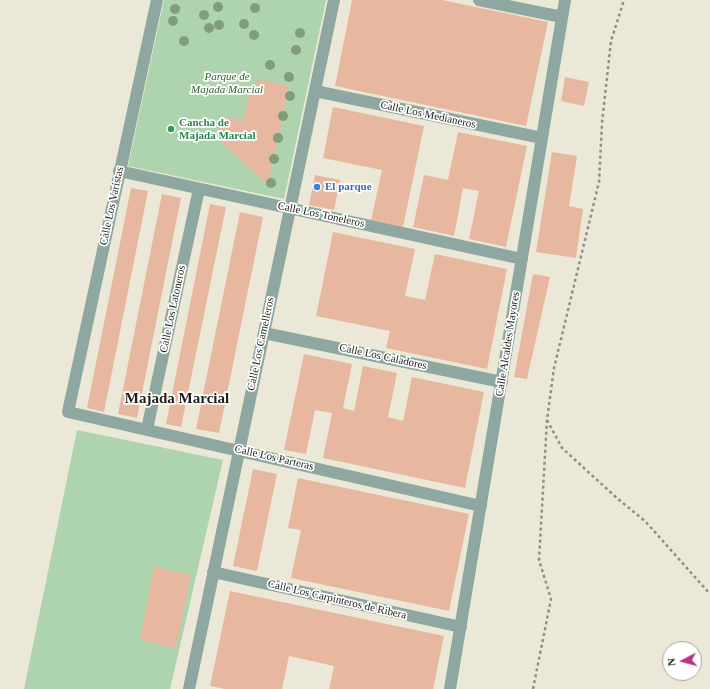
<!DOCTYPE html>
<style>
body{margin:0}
#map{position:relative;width:710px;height:689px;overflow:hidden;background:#ebe8d8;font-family:Georgia,serif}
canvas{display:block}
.north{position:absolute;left:662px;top:641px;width:40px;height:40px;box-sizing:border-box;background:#fff;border:1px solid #a5a4a2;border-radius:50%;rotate:264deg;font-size:11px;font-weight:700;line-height:16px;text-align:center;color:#1d1c16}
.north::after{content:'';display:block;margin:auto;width:14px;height:18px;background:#b53682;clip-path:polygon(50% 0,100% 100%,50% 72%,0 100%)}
</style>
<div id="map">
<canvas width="710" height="689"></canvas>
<div class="north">N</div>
</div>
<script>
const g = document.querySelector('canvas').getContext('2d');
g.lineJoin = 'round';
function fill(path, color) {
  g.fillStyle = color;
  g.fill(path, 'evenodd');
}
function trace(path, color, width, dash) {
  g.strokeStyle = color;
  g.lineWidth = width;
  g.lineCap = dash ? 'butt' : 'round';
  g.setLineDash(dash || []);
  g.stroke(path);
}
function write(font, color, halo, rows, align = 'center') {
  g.font = font + ' Georgia,serif';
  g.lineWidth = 3.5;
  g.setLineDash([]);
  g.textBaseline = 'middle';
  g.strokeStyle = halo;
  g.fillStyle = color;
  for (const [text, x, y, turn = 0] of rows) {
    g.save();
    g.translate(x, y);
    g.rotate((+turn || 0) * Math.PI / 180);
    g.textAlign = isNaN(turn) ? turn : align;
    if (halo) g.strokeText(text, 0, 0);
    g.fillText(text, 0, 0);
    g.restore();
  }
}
fill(new Path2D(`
 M164,0h162l-42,199 -156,-33z
 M77,430l146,30 -53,229h-146z`), '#add3af');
fill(new Path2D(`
 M352,0h90l106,22 -22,104 -191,-40z
 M565,77l24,5 -5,24 -23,-5z
 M257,79l32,7 -21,99 -52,-48 5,-21 22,5 7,-30 5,2z
 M333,107l91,19 -21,101 -32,-7 11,-50 -59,-12z
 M458,132l69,14 -21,101 -37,-8 10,-48 -16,-3 -9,48 -41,-9 11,-52 24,5z
 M552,152l25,4 -8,50 14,3 -7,49 -40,-6z
 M315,175l25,5 -6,30 -25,-5z
 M131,188l17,3 -44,221 -17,-4z
 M162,194l19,4 -44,220 -19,-4z
 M210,204l16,3 -45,220 -15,-3z
 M240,212l23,5 -44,216 -23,-4z
 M333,232l82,17 -10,47 20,4 10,-46 72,15 -20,100 -101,-21 4,-17 -74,-15z
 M533,274l17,3 -23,102 -13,-2z
 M304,354l48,10 -9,44 11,3 9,-45 34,7 -9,44 15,4 9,-44 72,15 -19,96 -142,-30 9,-45 -17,-3 -9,44 -22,-4z
 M253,469l24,5 -20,97 -24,-5z
 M298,478l171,36 -20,97 -158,-33 10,-48 -13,-2z
 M154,567l37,8 -15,73 -36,-8z
 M230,591l214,45 -11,53h-104l5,-23 -45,-10 -7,33h-57l-15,-3z`), '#e7b89f');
trace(new Path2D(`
 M547,420l15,28 56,51 27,22 65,73
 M533,689l18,-90 -12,-39 8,-140 7,-52 45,-186 3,-59 9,-82 13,-41`), '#918f83', 2.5, [3, 3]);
trace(new Path2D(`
 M157,0l-89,412 413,94
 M479,0l83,17
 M315,91l227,47
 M119,171l403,88
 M264,333l238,49
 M147,429l52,-240
 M213,572l248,55
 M189,689l145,-689
 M450,689l115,-689`), '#8ea7a1', 12);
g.fillStyle = '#819d7c';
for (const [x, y] of [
 [218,7],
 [255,8],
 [175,9],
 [204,15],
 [173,21],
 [244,24],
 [219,25],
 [209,28],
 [300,33],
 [254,35],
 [184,41],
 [296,50],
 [270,65],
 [289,77],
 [290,96],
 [283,116],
 [278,138],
 [274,159],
 [271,183]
]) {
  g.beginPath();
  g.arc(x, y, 5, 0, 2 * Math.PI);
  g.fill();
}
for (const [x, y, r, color] of [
 [171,129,4,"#2e9e5b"],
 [317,187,4,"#3f7fe0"]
]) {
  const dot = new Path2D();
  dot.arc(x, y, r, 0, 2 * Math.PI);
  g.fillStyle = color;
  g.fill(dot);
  trace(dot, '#fff', 1.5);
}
write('italic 11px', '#2a5f30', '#fff', [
 ["Parque de",227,77],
 ["Majada Marcial",227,90]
]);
write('11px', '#1d1c16', '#fff', [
 ["Calle Los Medianeros",428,115,12],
 ["Calle Los Varistas",112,206,-78],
 ["Calle Los Toneleros",321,215,12],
 ["Calle Los Latoneros",173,309,-78],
 ["Calle Los Camelleros",261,344,-78],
 ["Calle Alcaldes Mayores",508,344,-81],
 ["Calle Los Caladores",383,357,12],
 ["Calle Los Parteras",274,458,13],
 ["Calle Los Carpinteros de Ribera",337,600,13]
]);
write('bold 11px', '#27864d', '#fff', [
 ["Cancha de",179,123],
 ["Majada Marcial",179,136]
], 'left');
write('bold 11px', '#366cbe', '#fff', [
 ["El parque",325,187]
], 'left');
write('bold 15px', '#1d1c16', '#fff', [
 ["Majada Marcial",177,399]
]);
</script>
